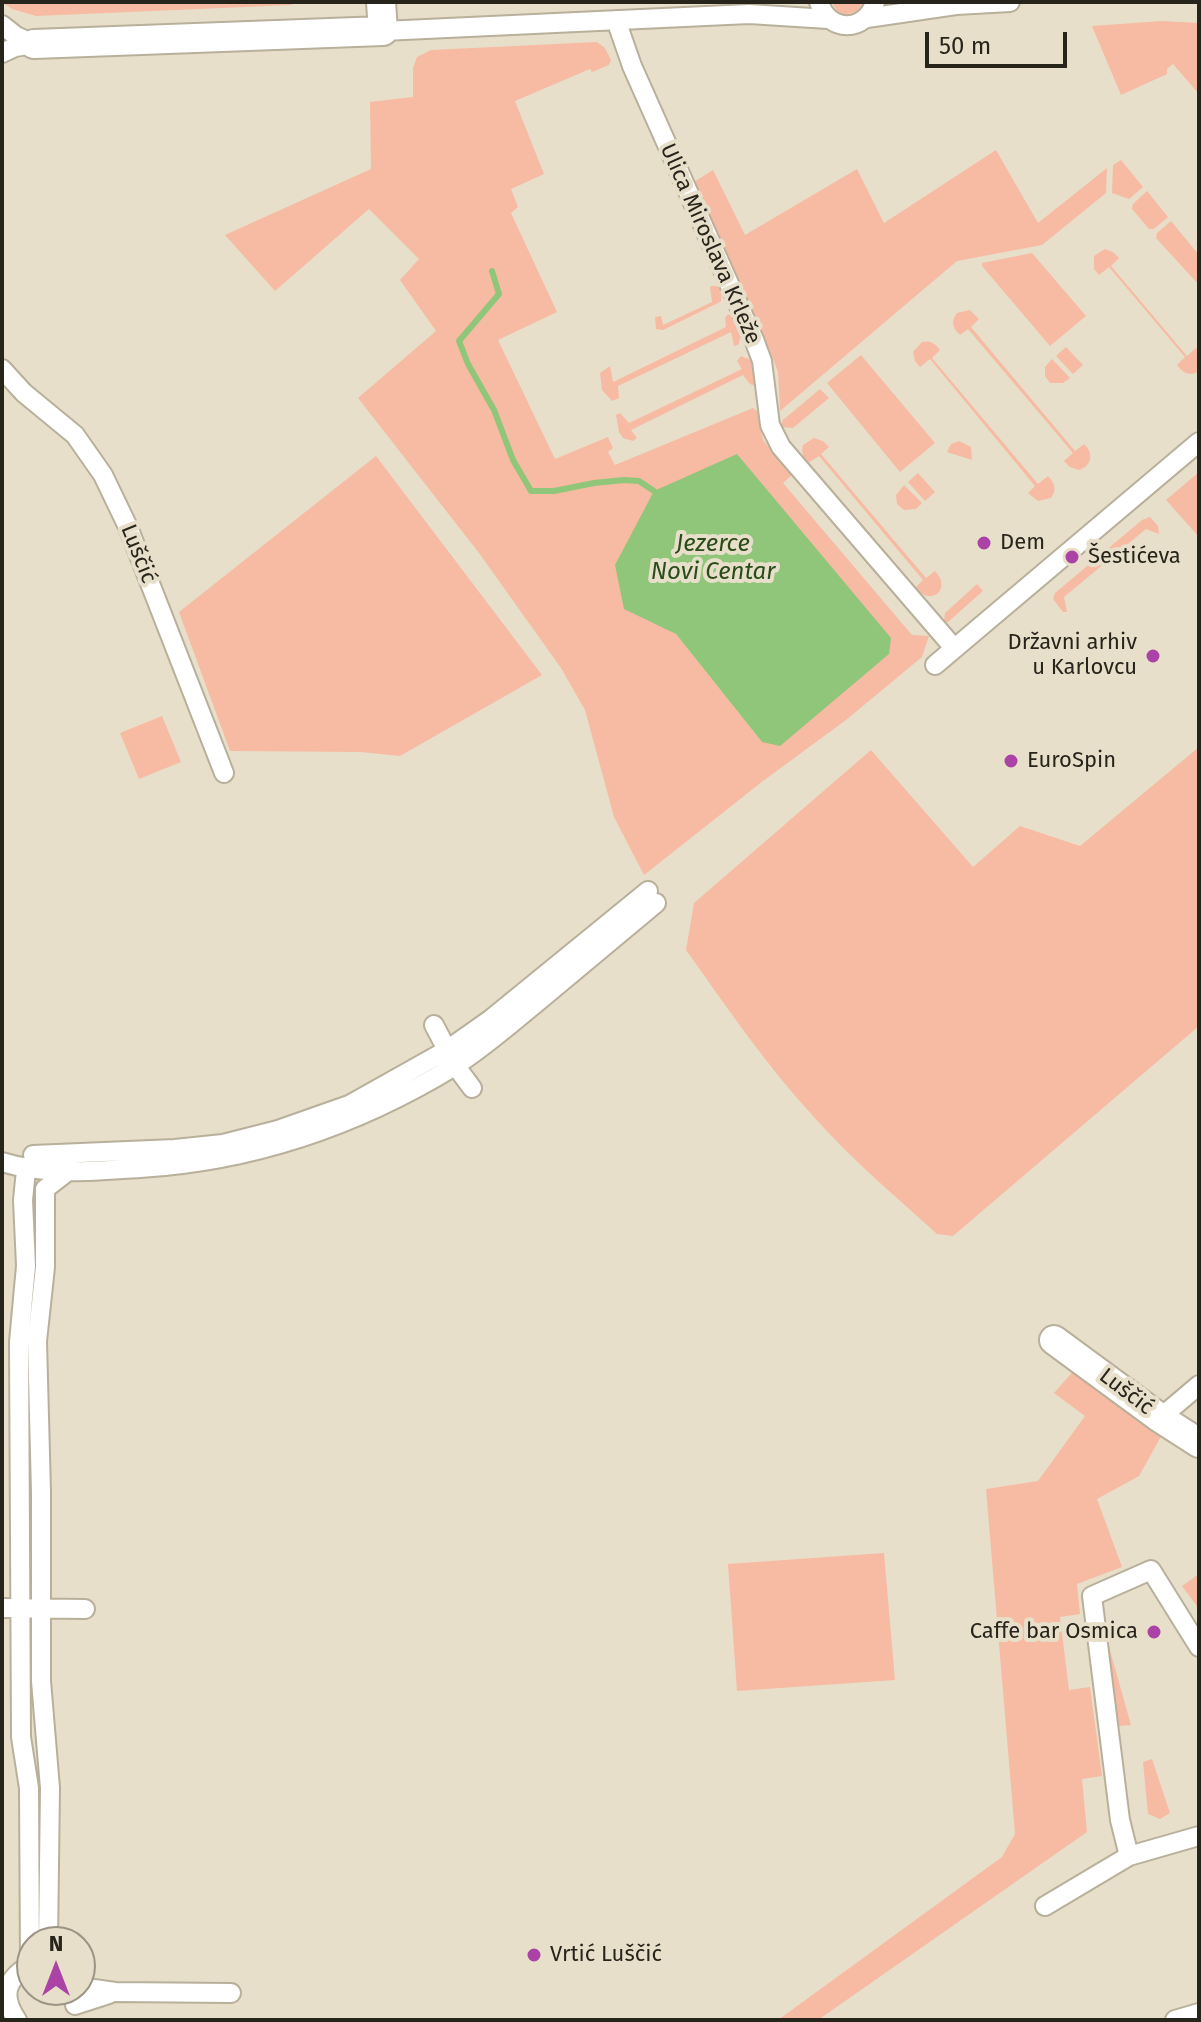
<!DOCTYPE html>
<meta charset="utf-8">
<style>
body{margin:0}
#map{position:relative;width:1201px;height:2022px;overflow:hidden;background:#e8dfca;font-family:"Fira Sans",sans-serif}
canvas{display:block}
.frame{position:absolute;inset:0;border:4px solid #27241c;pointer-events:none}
.north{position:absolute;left:16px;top:1926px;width:80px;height:80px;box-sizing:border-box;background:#e8dfca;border:2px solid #9b9484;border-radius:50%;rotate:0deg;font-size:22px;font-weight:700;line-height:32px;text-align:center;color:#27241c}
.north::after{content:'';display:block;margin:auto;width:28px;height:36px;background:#ab43a6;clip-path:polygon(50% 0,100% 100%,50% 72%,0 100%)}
.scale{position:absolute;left:925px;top:32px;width:142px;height:36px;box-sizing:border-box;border:4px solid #27241c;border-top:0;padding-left:10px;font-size:24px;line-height:28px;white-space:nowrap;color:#27241c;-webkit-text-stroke:6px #e8dfca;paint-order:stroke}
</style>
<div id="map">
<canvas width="1201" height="2022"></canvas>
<div class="frame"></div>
<div class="north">N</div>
<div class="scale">50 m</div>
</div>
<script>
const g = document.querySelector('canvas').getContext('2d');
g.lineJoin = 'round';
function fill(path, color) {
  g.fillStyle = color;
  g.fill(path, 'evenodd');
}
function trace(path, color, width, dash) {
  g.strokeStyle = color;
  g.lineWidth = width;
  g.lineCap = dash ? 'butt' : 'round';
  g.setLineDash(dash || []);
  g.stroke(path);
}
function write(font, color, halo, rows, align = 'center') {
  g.font = font + ' "Fira Sans",sans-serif';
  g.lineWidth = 8;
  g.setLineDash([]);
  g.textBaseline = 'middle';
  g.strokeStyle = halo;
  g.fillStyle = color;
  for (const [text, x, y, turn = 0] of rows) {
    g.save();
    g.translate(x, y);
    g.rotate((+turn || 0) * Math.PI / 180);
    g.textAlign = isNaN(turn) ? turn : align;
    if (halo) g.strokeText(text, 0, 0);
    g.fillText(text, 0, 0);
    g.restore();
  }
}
fill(new Path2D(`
 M2,2h289l1,3 -256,11 -24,-7z
 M832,2h31l-5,9 -13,4 -8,-4z
 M1162,21l37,2v71l-26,-30 -6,5v5l-46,21 -29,-69z
 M597,42l8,6 6,12 -2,5 -17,7 -2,-3 -75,32 29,73 -33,15 7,18 -7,6 46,99 -59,28 57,119 53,-22 5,11 -5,4 7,13 138,-57 4,3 6,29 29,35 -9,8 129,152 17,1 -7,21 -76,63 -83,61 -119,94 -30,-58 -29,-107 -24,-42 -82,-115 -121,-155 78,-67 -36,-51 19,-21 -50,-50 -94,82 -50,-56 146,-66 -1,-67 43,-5v-29l4,-11 14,-7zM661,625l228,29 -127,88 -86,-108z
 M996,150l42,73 69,-55 -1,25 -64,52 -85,16 -177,150 -2,-39 -9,-24 -80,-163 24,-15 32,65 112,-66 27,54z
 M1121,160l22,27 -14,12 -17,-6 1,-28z
 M1147,191l21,26 -14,12h-5l-17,-20 1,-5z
 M1171,221l28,34v30l-43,-47 1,-5z
 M1105,249l8,3 6,6 -8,8 76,90 9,-8 3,3v20c-9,6 -16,2 -22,-6l8,-8 -76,-90 -10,8 -5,-6v-13z
 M1032,253l54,63 -36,30 -68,-80v-3z
 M712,286h5l5,5 -1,10 -3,2 -55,27 -7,-1 -1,-12 6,-1 2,9 49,-23 -2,-15z
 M970,310l9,9 -8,8 104,124 9,-7c10,9 8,22 -5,26l-9,-3 -6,-6 9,-8 -105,-124 -8,6c-7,-7 -10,-13 -3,-22z
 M728,314c10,5 16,20 10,31l-4,1 -3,-14 -113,54 1,12 -7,3 -10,-11 -2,-17 10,-7 3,16 113,-55 -1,-9z
 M922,342c8,-2 13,1 18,8l-8,8 106,126 10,-8c7,7 9,14 3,22l-13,3 -10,-8 7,-7 -105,-127 -10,8 -5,-6 -2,-9z
 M1066,347l17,18 -10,9 -17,-18z
 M861,355l74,88 -35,29 -73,-89z
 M741,356l10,4 4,26 -5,-2 -7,-9 -112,55 6,8 -4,3 -10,-3 -4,-6 -3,-17 4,-2 9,10 113,-54 -5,-8z
 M1052,359l18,19 -7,5h-13l-5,-7v-9z
 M820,389l9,9 -36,30 -12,-1 2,-7z
 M814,438l9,3 6,6 -8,7 105,124 9,-7c17,18 -3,36 -20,17l8,-8 -104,-124 -11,7c-5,-6 -7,-10 -5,-18z
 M959,441l12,6 1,13 -25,-8 4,-8z
 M376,456l166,219 -142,81 -39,-4 -131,-1 -51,-139z
 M1199,472v65l-33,-37z
 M918,473l17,19 -10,9 -17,-19z
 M904,485l18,18 -6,6 -12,1 -7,-6 -1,-9z
 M1150,517l8,9 1,8 -13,-5 -82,68 3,15h-4l-10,-13 2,-6 87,-73z
 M977,584l6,7 -35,31h-4l1,-9z
 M162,716l19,46 -42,17 -19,-46z
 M1199,747v279l-246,210 -16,-2c-42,-38 -86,-75 -124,-118 -47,-51 -87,-110 -127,-166l8,-47 177,-153 102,117 47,-41 60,20z
 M1077,1367l87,64 -25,45 -42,23 25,68 -45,17 3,30 -20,3 9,73 21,-3 12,89 -20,3 5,53 -269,188h-40l224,-163 13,-23 -29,-345 52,-8 47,-65 -31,-23z
 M884,1553l11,127 -158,11 -9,-127z
 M1199,1574v35l-17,-23z
 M1102,1622l29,103 -13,1z
 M1152,1759l18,54 -10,6 -12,-5 -5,-52z`), '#f7baa3');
fill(new Path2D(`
 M737,454l154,184 -2,16 -109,92 -18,-4 -86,-108 -52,-25 -9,-44 39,-74z`), '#8fc679');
trace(new Path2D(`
 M492,271l7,23 -40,47 9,23 26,46 19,50 18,31h23l40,-8 30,-3 15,1 15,10`), '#8fc679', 6);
const street = new Path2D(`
 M819,2c9,31 47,31 56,0
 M867,18l89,-13 54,-3
 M616,20l16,46 123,276 7,19 8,64 11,22 173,201
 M2,25l14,11 18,8
 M383,31l366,-17 79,5
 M2,53l13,-6 19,-3
 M2,369l22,24 51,42 28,40 25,52 96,246
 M935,665l264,-223
 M434,1025l21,40 17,23
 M33,1155l142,-6 48,-5 55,-14 71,-25 98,-55 44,-31 157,-128
 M2,1162c45,14 92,9 138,6 114,-7 216,-42 313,-101 29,-18 56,-42 82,-63 40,-33 80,-67 121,-101
 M1160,1418l39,-33
 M2,1608l83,1
 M1129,1856l-9,-36 -28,-224 59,-26 48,77
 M1045,1906l84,-50 70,-20
 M48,1942l2,-154 -9,-107v-189l-4,-151 8,-74v-78l22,-17
 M30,1964l-1,-176 -8,-51 -2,-395 7,-76 -3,-66 3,-30 18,-15
 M80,1987l35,5 116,1
 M75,2005l34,-11
 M17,2020c-17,-25 -11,-42 15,-56
 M1175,2020l24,-7`);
const primary = new Path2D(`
 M34,44l349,-13 -2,-29
 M1054,1340l106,78 39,25`);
trace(street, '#b8b09b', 22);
trace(primary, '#b8b09b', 32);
trace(street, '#fff', 18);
trace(primary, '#fff', 28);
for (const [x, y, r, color] of [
 [984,543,8,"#ab43a6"],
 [1072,557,8,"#ab43a6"],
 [1153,656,8,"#ab43a6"],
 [1011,761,8,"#ab43a6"],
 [1154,1632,8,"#ab43a6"],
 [534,1955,8,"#ab43a6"]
]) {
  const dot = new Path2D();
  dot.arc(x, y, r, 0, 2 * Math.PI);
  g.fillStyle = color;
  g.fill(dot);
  trace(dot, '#e8dfca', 3);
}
write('22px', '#27241c', '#e8dfca', [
 ["Ulica Miroslava Krleže",710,244,66],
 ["Luščić",138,554,68],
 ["Luščić",1126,1392,37]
]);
write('22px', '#27241c', '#e8dfca', [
 ["Dem",1000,543],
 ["Šestićeva",1088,557],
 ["Državni arhiv",1137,643,"right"],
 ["u Karlovcu",1137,668,"right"],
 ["EuroSpin",1027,761],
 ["Caffe bar Osmica",1138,1632,"right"],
 ["Vrtić Luščić",550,1955]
], 'left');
write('italic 24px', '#294d19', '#e8dfca', [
 ["Jezerce",713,544],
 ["Novi Centar",713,572]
]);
</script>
